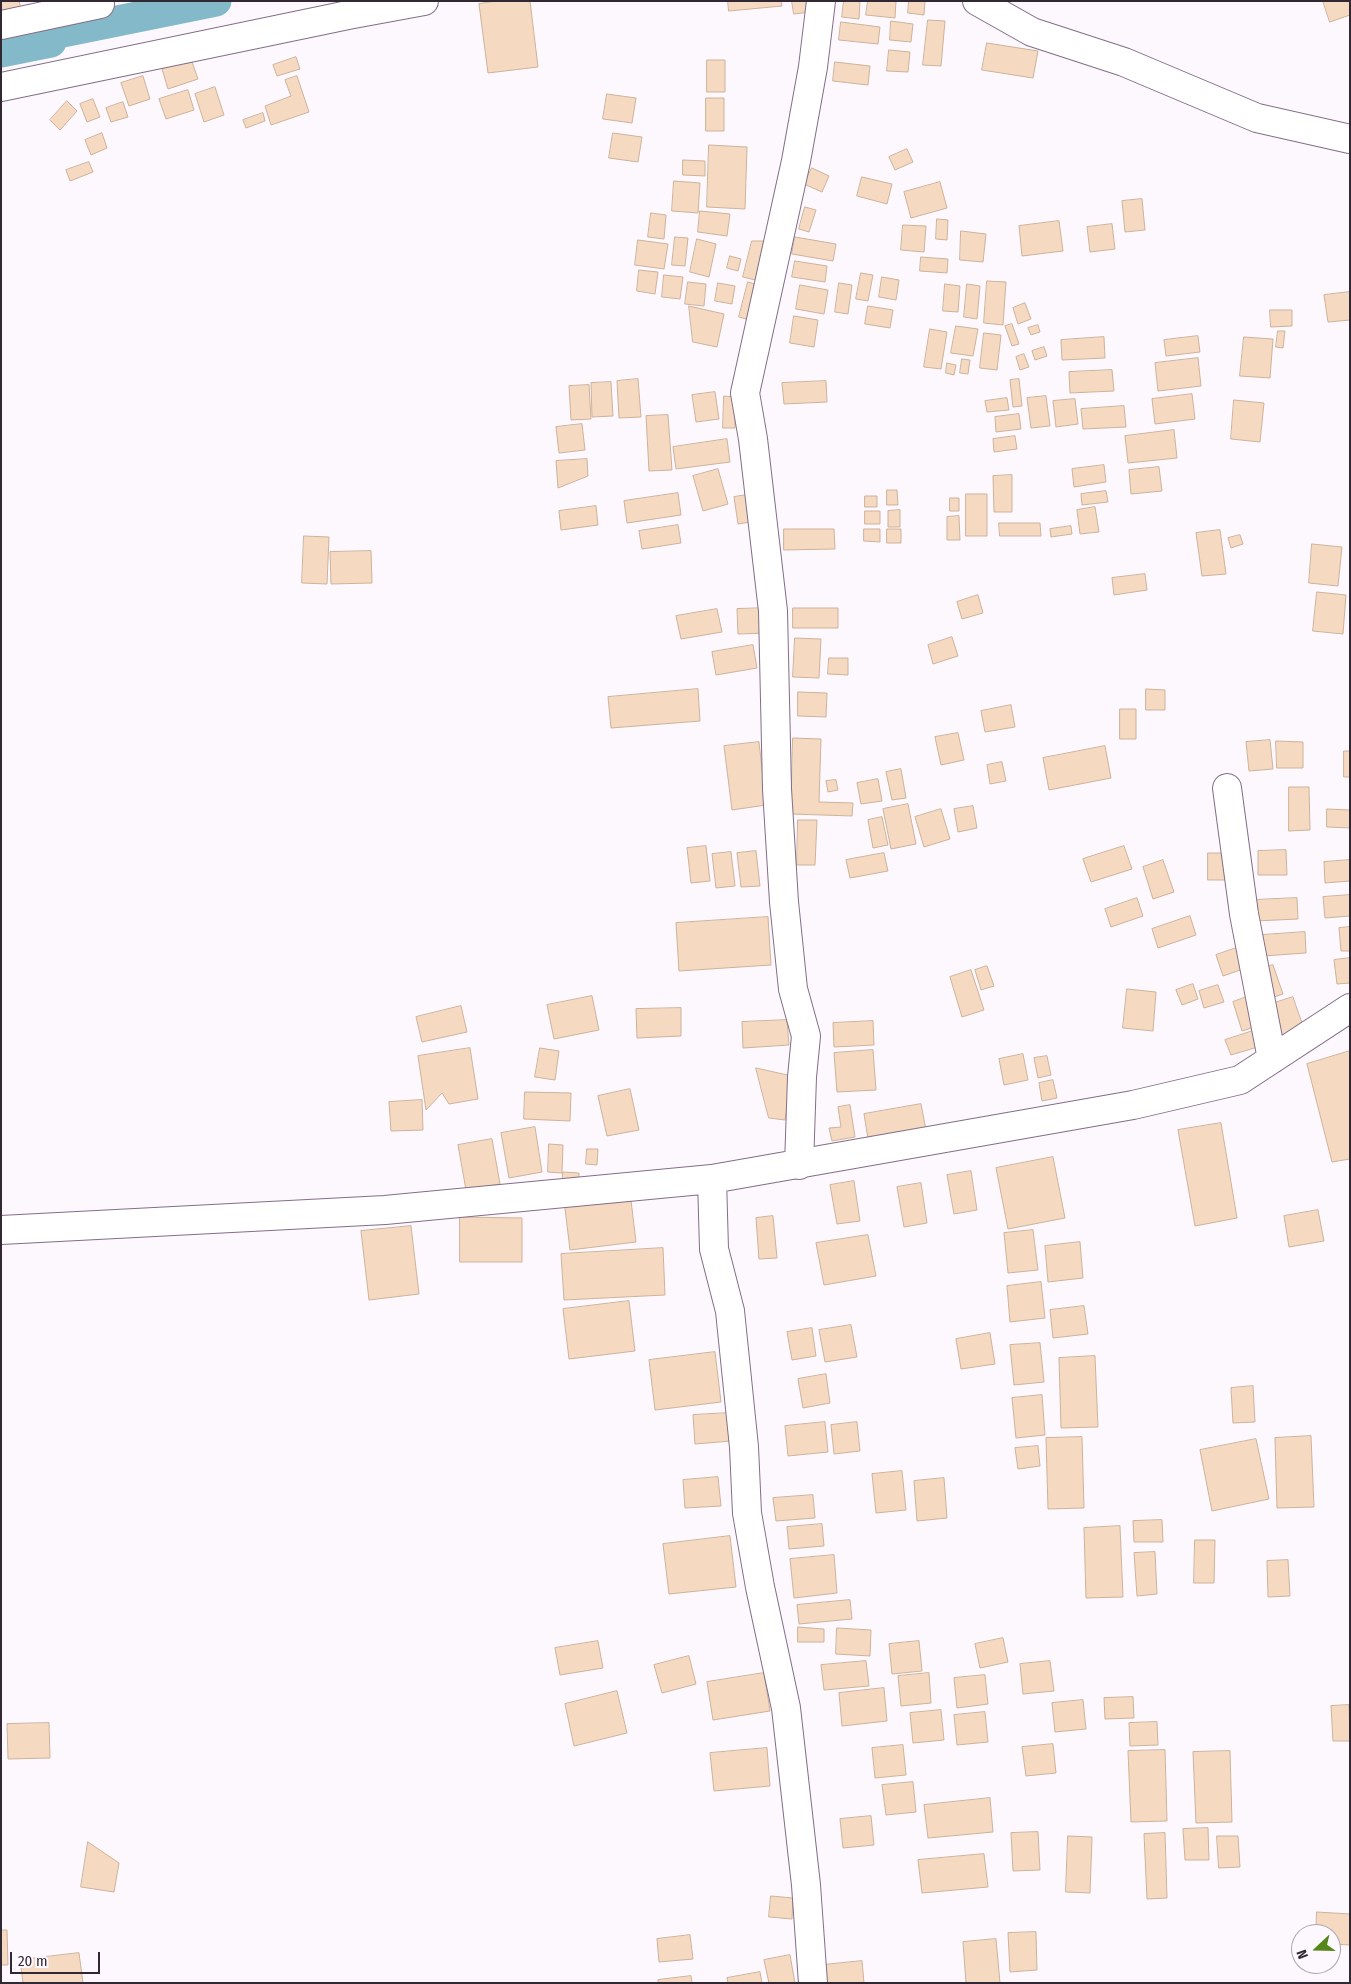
<!DOCTYPE html>
<style>
body{margin:0}
#map{position:relative;width:1351px;height:1984px;overflow:hidden;background:#fdf8fe;font-family:"Fira Sans Condensed",sans-serif}
canvas{display:block}
.frame{position:absolute;inset:0;border:2px solid #312833;pointer-events:none}
.north{position:absolute;left:1291px;top:1924px;width:50px;height:50px;box-sizing:border-box;background:#fdf8fe;border:1px solid #aba5ad;border-radius:50%;rotate:249deg;font-size:14px;font-weight:700;line-height:20px;text-align:center;color:#312833}
.north::after{content:'';display:block;margin:auto;width:18px;height:22px;background:#56871a;clip-path:polygon(50% 0,100% 100%,50% 72%,0 100%)}
.scale{position:absolute;left:10px;top:1952px;width:90px;height:22px;box-sizing:border-box;border:2px solid #312833;border-top:0;padding-left:6px;font-size:15px;line-height:18px;white-space:nowrap;color:#312833;-webkit-text-stroke:4px #fdf8fe;paint-order:stroke}
</style>
<div id="map">
<canvas width="1351" height="1984"></canvas>
<div class="frame"></div>
<div class="north">N</div>
<div class="scale">20 m</div>
</div>
<script>
const g = document.querySelector('canvas').getContext('2d');
g.lineJoin = 'round';
function trace(path, color, width, dash) {
  g.strokeStyle = color;
  g.lineWidth = width;
  g.lineCap = dash ? 'butt' : 'round';
  g.setLineDash(dash || []);
  g.stroke(path);
}
function fill(path, color) {
  g.fillStyle = color;
  g.fill(path, 'evenodd');
}
trace(new Path2D(`
 M28,39l188,-38
 M1,52l50,-10`), '#84b9ca', 31);
const building = new Path2D(`
 M1,1h18l4,16 -22,5z
 M497,1h33l8,66 -50,6 -9,-69z
 M728,1h53l1,5 -53,5z
 M792,1h17l2,11 -17,2z
 M844,1h16l-1,18 -17,-2z
 M868,1h28l-1,17 -29,-3z
 M909,1h16l-1,14 -16,-2z
 M1323,1h27v14l-20,7z
 M928,20l17,1 -4,45 -18,-1z
 M891,21l22,3 -2,18 -21,-2z
 M841,22l39,5 -2,17 -39,-4z
 M987,43l51,8 -5,27 -51,-8z
 M889,50l21,2 -2,20 -21,-1z
 M296,57l4,12 -23,7 -4,-11z
 M191,59l7,20 -30,10 -6,-20z
 M707,60h18v32h-18z
 M835,62l35,4 -2,19 -35,-4z
 M143,76l7,23 -21,7 -8,-23z
 M297,76l12,36 -38,13 -6,-19 26,-10 -6,-16z
 M215,87l9,28 -20,7 -9,-28z
 M188,90l6,20 -28,9 -7,-20z
 M607,94l29,4 -4,25 -29,-4z
 M706,98h18v33h-18z
 M93,99l7,18 -13,5 -7,-18z
 M67,101l10,10 -17,19 -10,-10z
 M123,102l5,15 -17,5 -5,-14z
 M263,113l2,8 -19,7 -3,-8z
 M102,133l5,15 -16,7 -6,-15z
 M613,133l29,4 -4,25 -29,-4z
 M709,145l38,2 -2,62 -38,-2z
 M907,149l6,13 -18,8 -6,-13z
 M683,160l22,1v15l-22,-1z
 M89,162l4,10 -23,9 -4,-11z
 M812,168l17,8 -7,16 -18,-8z
 M862,177l30,7 -5,20 -30,-8z
 M674,181l26,2 -2,30 -26,-2z
 M940,182l7,26 -36,10 -7,-26z
 M1142,199l3,31 -20,2 -3,-31z
 M805,207l11,3 -7,22 -10,-3z
 M700,211l30,3 -3,22 -29,-4z
 M651,213l15,2 -2,24 -16,-2z
 M937,219l11,1 -1,20 -11,-1z
 M1059,221l4,30 -41,5 -3,-30z
 M1112,224l3,25 -25,3 -3,-25z
 M903,225l23,1 -2,26 -23,-2z
 M961,231l25,3 -3,28 -23,-2z
 M675,237l13,1 -3,28 -13,-1z
 M795,237l41,7 -3,17 -41,-7z
 M697,239l19,5 -7,33 -19,-5z
 M638,240l30,4 -4,25 -29,-4z
 M752,241h21l-10,41 -20,-5z
 M730,256l11,3 -3,12 -11,-3z
 M921,257l27,2 -1,14 -27,-2z
 M795,261l32,5 -2,16 -33,-5z
 M639,270l19,2 -3,22 -18,-3z
 M861,273l12,2 -5,26 -12,-2z
 M664,275l19,2 -3,22 -18,-2z
 M882,277l17,3 -3,20 -17,-3z
 M987,281l19,1 -3,43 -19,-2z
 M688,282l18,2 -2,22 -19,-2z
 M748,282l14,4 -9,35 -14,-4z
 M718,283l17,3 -3,18 -17,-3z
 M839,283l13,2 -4,29 -13,-2z
 M945,284l15,2 -2,26 -15,-1z
 M967,284l13,2 -3,33 -13,-2z
 M800,285l28,5 -4,24 -28,-5z
 M1350,292v28l-22,2 -4,-27z
 M1025,303l6,16 -13,5 -5,-16z
 M689,306l35,8 -7,33 -24,-5z
 M868,306l25,4 -3,18 -25,-4z
 M1270,310h22v16l-21,1z
 M794,316l24,4 -4,27 -24,-4z
 M1012,324l7,20 -7,2 -7,-20z
 M1038,325l2,7 -9,3 -3,-7z
 M956,326l22,3 -5,27 -22,-3z
 M930,329l17,3 -6,37 -17,-2z
 M1278,331h7l-2,17 -7,-1z
 M984,333l17,2 -4,35 -17,-2z
 M1198,336l2,16 -34,4 -2,-16z
 M1104,337l1,21 -43,2 -1,-20z
 M1244,337l29,2 -3,39 -30,-2z
 M1044,347l3,9 -12,4 -3,-9z
 M1024,354l5,13 -9,3 -4,-13z
 M1198,358l3,28 -43,5 -3,-28z
 M962,359l8,1 -2,14 -8,-1z
 M947,363l9,2 -2,10 -8,-2z
 M1112,370l2,21 -44,2 -1,-21z
 M638,379l3,38 -22,1 -2,-37z
 M1019,379l3,27 -9,1 -3,-27z
 M826,381l1,21 -43,2 -2,-21z
 M611,382l2,34 -21,1 -1,-34z
 M589,385l2,34 -20,1 -2,-34z
 M715,392l4,27 -23,3 -4,-27z
 M1192,394l3,25 -40,5 -3,-25z
 M724,396l11,1v31h-12z
 M1046,396l4,30 -19,2 -4,-30z
 M1007,398l2,12 -22,2 -2,-11z
 M1075,399l3,25 -22,3 -3,-26z
 M1234,400l30,3 -4,39 -29,-3z
 M1124,406l2,21 -43,2 -2,-20z
 M1019,414l2,15 -25,3 -1,-15z
 M668,415l4,55 -23,1 -3,-55z
 M582,424l3,26 -26,3 -3,-26z
 M1174,430l3,28 -49,5 -3,-27z
 M1015,436l2,13 -23,3 -1,-13z
 M727,439l3,23 -54,7 -3,-22z
 M587,459l1,17 -30,12 -2,-27z
 M1104,465l2,17 -32,5 -2,-18z
 M1159,467l3,24 -31,3 -2,-24z
 M718,469l10,35 -25,7 -10,-35z
 M1012,475v37h-18l-1,-36z
 M887,490h10l1,15h-11z
 M1106,491l2,11 -26,3 -1,-11z
 M678,493l3,22 -54,8 -3,-22z
 M753,494l4,27 -19,3 -4,-27z
 M966,494h21v42h-21z
 M865,496h12v11h-12z
 M950,498h9v13h-9z
 M596,506l2,19 -37,5 -2,-19z
 M1095,507l4,25 -19,2 -3,-24z
 M900,510v17h-12v-16z
 M865,511h15v13h-15z
 M959,516l1,24h-13v-23z
 M999,523h41l1,13h-41z
 M678,525l3,18 -39,6 -3,-18z
 M1071,526l1,8 -21,3 -1,-8z
 M784,529h50l1,20 -51,1z
 M864,529h16v13l-16,-1z
 M887,529h14v14h-14z
 M1220,530l6,44 -24,2 -6,-43z
 M1240,535l3,9 -12,4 -3,-10z
 M304,536l25,1 -2,47 -25,-1z
 M1312,544l30,3 -4,39 -29,-3z
 M371,551l1,32 -41,1 -1,-32z
 M1145,574l2,16 -33,5 -2,-17z
 M1317,592l29,3 -3,39 -30,-3z
 M978,595l5,18 -21,6 -5,-17z
 M767,608l1,25 -30,1 -1,-25z
 M793,608h45v20h-45z
 M717,609l5,23 -41,7 -5,-23z
 M952,637l6,19 -25,8 -5,-19z
 M795,638l26,1 -2,39 -26,-1z
 M753,645l4,23 -41,7 -4,-23z
 M829,658h19v17l-20,-1z
 M698,689l2,32 -89,7 -3,-31z
 M1146,689l19,1v20h-19z
 M798,692l29,1 -1,24 -28,-1z
 M1011,705l4,22 -30,5 -4,-21z
 M1120,709h16v30h-16z
 M958,733l6,27 -23,5 -6,-28z
 M793,738l28,1 -2,63 34,1 -1,13 -61,-2z
 M1270,740l3,29 -24,2 -3,-29z
 M1276,741l27,1v26h-26z
 M759,742l7,63 -34,5 -8,-64z
 M1105,746l6,32 -62,12 -6,-32z
 M1344,751h6v26h-6z
 M1002,762l4,19 -16,3 -3,-19z
 M901,769l5,29 -14,2 -6,-28z
 M878,779l4,22 -21,3 -4,-21z
 M836,780l2,10 -10,2 -2,-11z
 M1289,787h20l1,43 -21,1z
 M908,804l8,40 -25,5 -8,-40z
 M973,806l4,22 -19,4 -4,-23z
 M941,809l9,30 -26,8 -9,-30z
 M1327,809l23,1v18l-23,-1z
 M882,817l6,28 -15,3 -5,-28z
 M798,820h19l-2,45h-18z
 M706,846l4,35 -19,2 -4,-35z
 M1124,846l8,23 -41,13 -8,-23z
 M1286,850l1,25h-29v-24z
 M756,851l4,35 -19,1 -4,-34z
 M731,852l4,34 -19,2 -4,-34z
 M884,853l4,18 -38,7 -4,-18z
 M1208,853h26v27h-26z
 M1163,860l11,32 -21,7 -10,-32z
 M1350,860v21l-25,2 -1,-21z
 M1350,895v21l-25,2 -2,-21z
 M1137,898l6,18 -32,11 -6,-18z
 M1297,898l1,21 -43,2 -1,-21z
 M1190,916l6,19 -38,13 -6,-19z
 M768,917l3,48 -92,6 -3,-48z
 M1350,927v24h-9l-2,-23z
 M1305,932l1,21 -43,3 -1,-21z
 M1242,946l7,21 -26,9 -7,-21z
 M1350,958v25l-13,1 -3,-24z
 M1273,965l10,29 -24,8 -10,-30z
 M987,966l7,20 -13,4 -6,-20z
 M971,970l13,40 -22,7 -12,-40z
 M1193,984l5,15 -16,6 -6,-15z
 M1218,985l6,17 -20,6 -5,-17z
 M1127,989l29,3 -3,39 -30,-3z
 M592,996l7,34 -45,9 -7,-34z
 M1249,996l9,30 -16,5 -9,-29z
 M1293,997l11,32 -31,10 -11,-32z
 M461,1006l6,26 -45,10 -6,-25z
 M681,1008v28l-44,2 -1,-29z
 M787,1020l2,25 -46,3 -1,-26z
 M873,1021l1,24 -40,2 -1,-24z
 M1256,1030l5,16 -30,9 -6,-15z
 M470,1048l8,51 -29,5 -7,-11 -16,17 -8,-54z
 M540,1048l19,3 -4,29 -20,-3z
 M873,1050l3,40 -39,2 -3,-39z
 M1350,1051v108l-18,3 -25,-98z
 M1023,1054l5,26 -24,5 -5,-26z
 M1047,1056l4,19 -13,3 -4,-20z
 M756,1068l36,8 -7,44 -16,-2z
 M1053,1080l4,18 -15,3 -3,-18z
 M630,1089l9,41 -32,6 -9,-40z
 M525,1092l46,1 -1,28 -46,-2z
 M422,1100l1,30 -32,1 -2,-29z
 M921,1104l5,26 -58,9 -4,-25z
 M850,1105l5,32 -23,4 -3,-13 12,-1 -3,-20z
 M1221,1123l16,95 -42,8 -17,-96z
 M535,1127l7,45 -33,6 -8,-45z
 M492,1139l8,45 -34,6 -8,-45z
 M549,1144l14,1 -1,28 -14,-1z
 M587,1149h11l-1,16 -11,-1z
 M1053,1157l12,61 -57,11 -12,-61z
 M971,1171l6,39 -23,4 -7,-39z
 M563,1172l16,1 -1,18 -16,-1z
 M854,1181l6,40 -23,3 -7,-39z
 M921,1183l6,40 -23,4 -7,-40z
 M630,1192l6,50 -66,8 -6,-50z
 M1318,1210l6,31 -35,6 -5,-31z
 M773,1216l4,42 -18,1 -3,-41z
 M460,1217l62,1v44h-62z
 M411,1226l8,68 -50,6 -8,-69z
 M1033,1230l5,40 -30,3 -4,-40z
 M868,1235l8,41 -52,9 -8,-42z
 M1080,1242l3,36 -35,4 -3,-36z
 M663,1248l2,47 -101,5 -3,-46z
 M1041,1282l4,36 -35,4 -3,-36z
 M629,1301l6,50 -66,8 -6,-50z
 M1084,1306l4,28 -35,4 -3,-28z
 M851,1325l6,32 -32,5 -6,-32z
 M812,1328l4,28 -24,4 -5,-28z
 M990,1333l5,31 -34,5 -5,-30z
 M1040,1343l4,39 -30,3 -4,-40z
 M715,1352l6,50 -66,8 -6,-50z
 M1095,1356l3,71 -37,1 -2,-70z
 M826,1374l4,29 -27,5 -5,-29z
 M1253,1386l2,36 -22,1 -2,-35z
 M1042,1395l3,40 -29,3 -4,-40z
 M729,1413l2,28 -36,3 -2,-29z
 M825,1422l3,30 -40,4 -3,-30z
 M857,1422l3,29 -26,3 -3,-29z
 M1311,1436l3,71 -37,1 -2,-70z
 M1082,1437l2,71 -36,1 -2,-71z
 M1256,1439l13,60 -57,12 -12,-61z
 M1038,1446l2,20 -22,3 -3,-21z
 M902,1471l4,39 -30,3 -4,-39z
 M718,1477l3,29 -36,2 -2,-28z
 M944,1478l3,40 -30,3 -3,-40z
 M813,1495l2,23 -39,3 -3,-23z
 M1162,1520l1,22h-29l-1,-21z
 M822,1524l2,22 -35,3 -2,-22z
 M1120,1526l3,71 -37,1 -2,-70z
 M730,1536l6,51 -67,7 -6,-50z
 M1195,1540h20l-1,43h-20z
 M1155,1552l2,42 -20,2 -3,-43z
 M834,1555l3,38 -43,5 -4,-39z
 M1288,1560l2,36 -22,1 -1,-36z
 M850,1600l2,19 -53,5 -2,-19z
 M798,1627l26,2v13h-26z
 M837,1628l34,2 -1,26 -34,-2z
 M1003,1638l5,24 -28,6 -5,-24z
 M598,1641l5,27 -43,7 -5,-27z
 M919,1641l3,30 -30,3 -3,-30z
 M689,1656l7,28 -34,9 -8,-28z
 M866,1661l3,25 -45,4 -3,-25z
 M1050,1661l4,30 -31,3 -3,-30z
 M764,1673l6,38 -57,9 -6,-38z
 M929,1673l2,30 -30,3 -3,-30z
 M985,1675l3,29 -31,4 -3,-30z
 M884,1688l3,33 -45,5 -3,-33z
 M617,1691l10,42 -53,13 -9,-42z
 M1133,1697l1,21 -29,1 -1,-21z
 M1083,1700l3,29 -31,3 -3,-29z
 M1349,1705l1,36h-17l-2,-35z
 M941,1710l3,30 -31,3 -3,-30z
 M985,1712l3,30 -31,3 -3,-30z
 M1157,1722l1,23 -28,1 -1,-23z
 M49,1723l1,35 -42,1 -1,-35z
 M1053,1744l3,29 -30,3 -4,-29z
 M903,1745l3,30 -31,3 -3,-30z
 M767,1748l3,38 -56,5 -4,-38z
 M1165,1750l2,71 -36,1 -3,-71z
 M1230,1751l2,71 -36,1 -3,-71z
 M913,1782l3,30 -30,3 -4,-30z
 M990,1798l3,34 -65,6 -4,-33z
 M871,1816l3,29 -31,3 -3,-29z
 M1208,1828l1,32h-24l-2,-31z
 M1038,1832l2,38 -27,1 -2,-38z
 M1165,1833l2,65 -20,1 -3,-65z
 M1068,1836l24,1 -2,56 -24,-1z
 M1217,1836h21l2,31 -21,1z
 M88,1842l31,21 -5,29 -33,-5z
 M984,1854l4,33 -66,6 -4,-33z
 M771,1896l22,2 -1,21 -23,-2z
 M1317,1912l33,2v31l-19,-1v-10h-15z
 M1,1930h6l1,35h-7z
 M1036,1932l1,38 -27,2 -2,-39z
 M690,1935l3,24 -34,3 -2,-23z
 M996,1939l4,44h-34l-3,-41z
 M79,1953l4,30h-60l-3,-23z
 M790,1955l5,28h-26l-5,-23z
 M862,1961l2,22h-39l-2,-18z
 M760,1972l2,11h-34l-1,-5z
 M691,1976l1,7h-34v-3z`);
fill(building, '#f5d9c0');
trace(building, '#cdb29b', 1);
const minor = new Path2D(`
 M977,1l55,31 92,30 133,56 93,21
 M1,25l99,-21
 M1,87l347,-72 76,-14
 M1227,788l17,126 28,145
 M799,1165l3,-88 4,-41 -13,-47 -9,-87 -7,-113 -4,-178 -20,-172 -8,-46 51,-232 17,-94 8,-66
 M1,1230l384,-20 327,-31
 M813,1983l-7,-98 -20,-177 -26,-121 -13,-74 -3,-66 -14,-136 -16,-62 -2,-70 421,-74 107,-25 110,-72`);
trace(minor, '#826e87', 30);
trace(minor, '#fff', 28);
</script>
